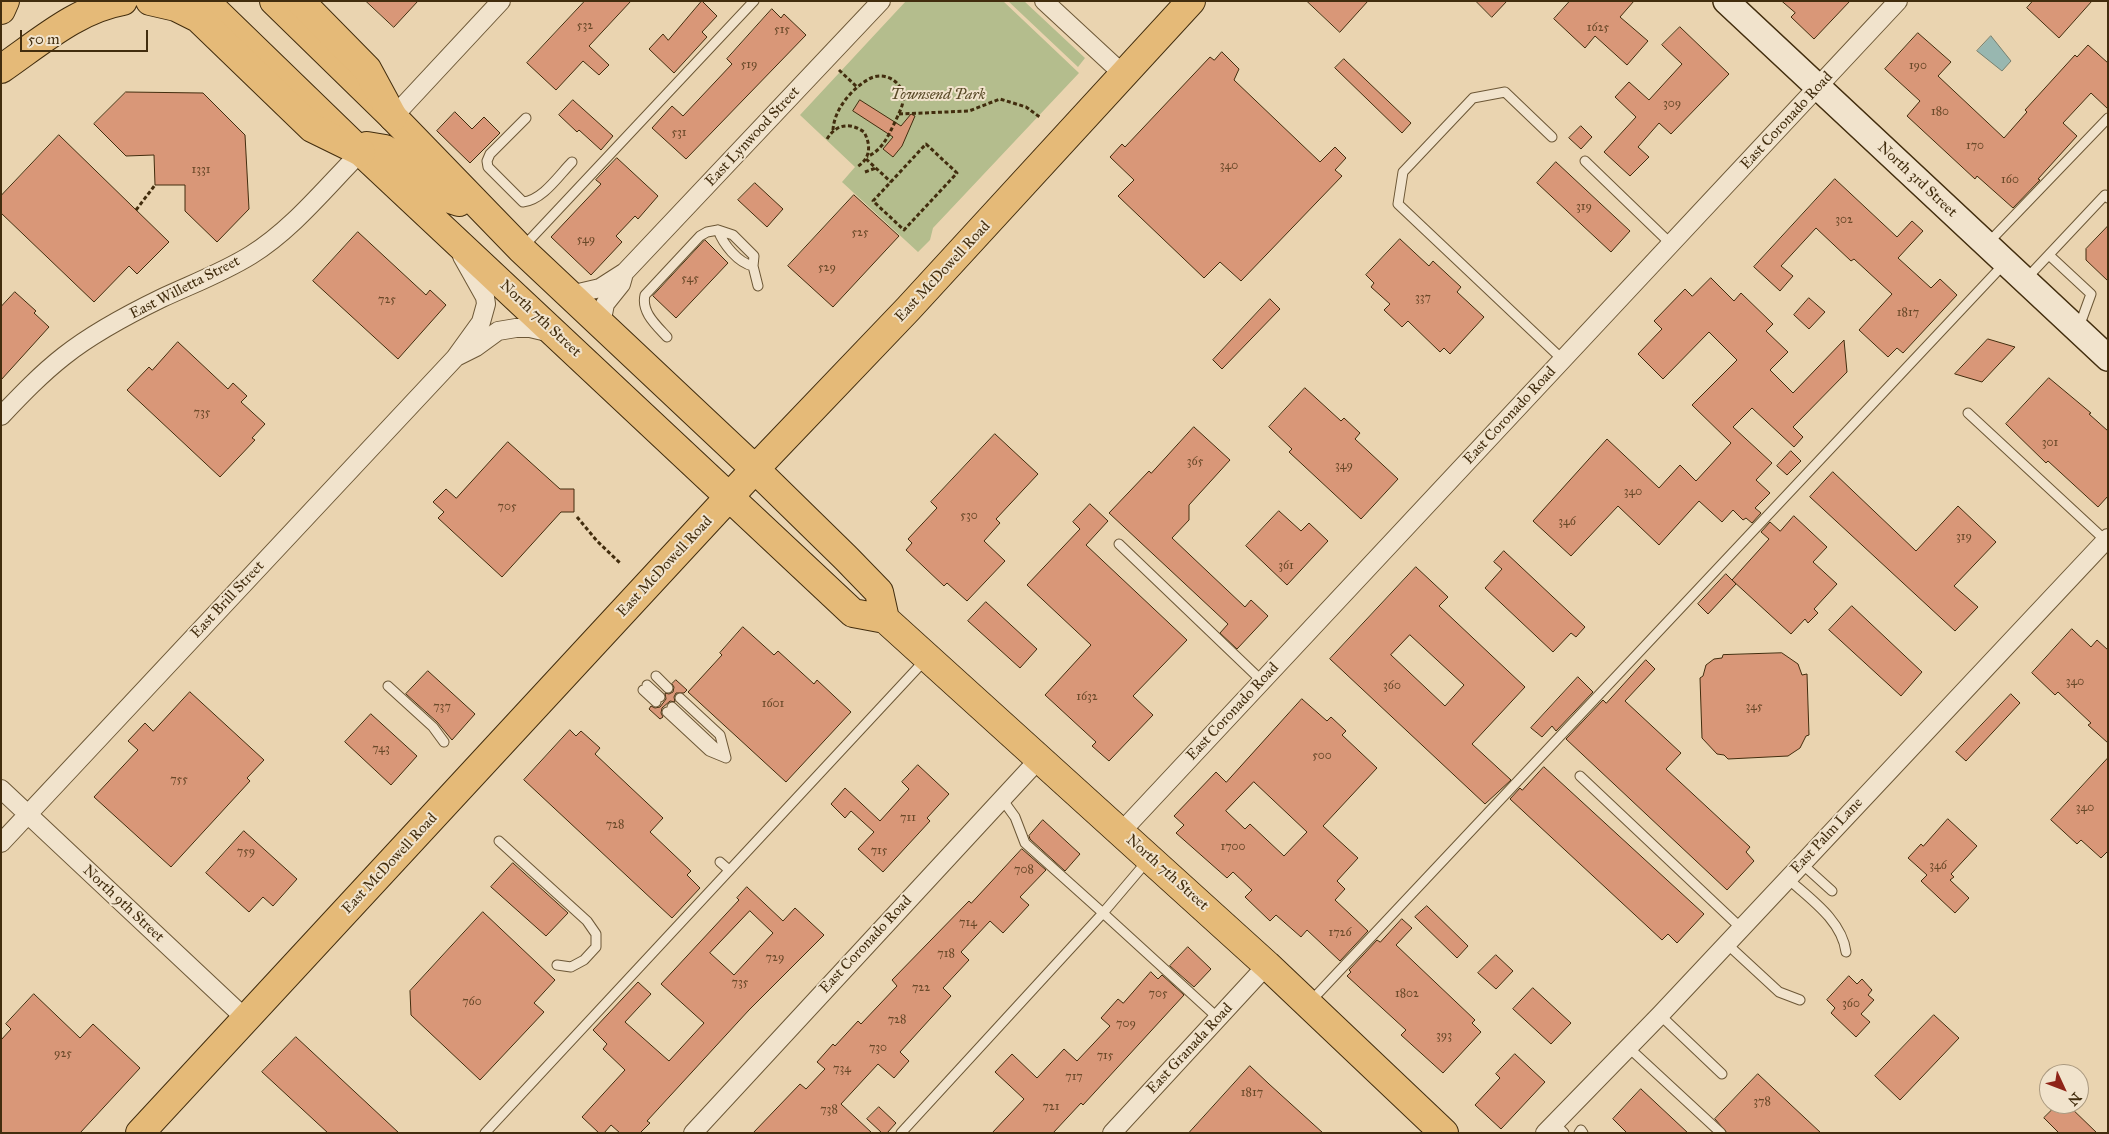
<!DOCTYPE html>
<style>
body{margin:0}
#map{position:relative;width:2109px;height:1134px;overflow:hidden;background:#ead4b0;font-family:"IM FELL Great Primer",serif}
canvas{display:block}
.frame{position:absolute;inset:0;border:2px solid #422d0e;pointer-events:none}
.north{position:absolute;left:2039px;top:1064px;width:50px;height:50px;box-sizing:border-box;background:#f1e3cc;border:1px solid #ab9a80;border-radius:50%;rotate:133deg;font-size:14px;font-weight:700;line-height:20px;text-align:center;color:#422d0e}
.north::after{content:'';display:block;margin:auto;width:18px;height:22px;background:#8f2418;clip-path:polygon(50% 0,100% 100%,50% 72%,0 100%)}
.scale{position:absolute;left:20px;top:30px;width:128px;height:22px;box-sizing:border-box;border:2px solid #422d0e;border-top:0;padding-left:6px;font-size:15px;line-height:18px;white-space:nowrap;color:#422d0e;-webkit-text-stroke:4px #f1e3cc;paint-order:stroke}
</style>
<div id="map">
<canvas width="2109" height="1134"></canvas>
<div class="frame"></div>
<div class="north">N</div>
<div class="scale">50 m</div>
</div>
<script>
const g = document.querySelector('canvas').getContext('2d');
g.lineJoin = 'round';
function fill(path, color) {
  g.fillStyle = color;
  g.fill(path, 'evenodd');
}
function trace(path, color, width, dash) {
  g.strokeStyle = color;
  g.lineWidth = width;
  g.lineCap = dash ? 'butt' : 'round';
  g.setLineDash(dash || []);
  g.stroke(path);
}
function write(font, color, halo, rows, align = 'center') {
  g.font = font + ' "IM FELL Great Primer",serif';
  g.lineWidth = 4;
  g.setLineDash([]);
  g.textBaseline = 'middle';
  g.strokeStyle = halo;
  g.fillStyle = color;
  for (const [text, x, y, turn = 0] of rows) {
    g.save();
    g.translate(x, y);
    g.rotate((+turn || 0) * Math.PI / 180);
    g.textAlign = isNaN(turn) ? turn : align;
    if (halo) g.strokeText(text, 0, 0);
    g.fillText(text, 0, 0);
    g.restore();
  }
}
fill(new Path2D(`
 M906,1h97l76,72 -146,155 -3,12 -12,12 -76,-70 13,-15 -55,-52z
 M1008,1h16l61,57 -7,9z`), '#b4bd8d');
const water = new Path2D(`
 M1991,36l20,25 -9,10 -25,-20z`);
fill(water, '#98b7b0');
trace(water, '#76806f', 1);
const building = new Path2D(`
 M366,1h52l-24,26z
 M585,1h46l-42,45 20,19 -10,10 -16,-14 -27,29 -29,-27z
 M702,1l15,15 -15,16 5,5 -33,36 -25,-24 14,-15 5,6z
 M1307,1h61l-28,31z
 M1476,1h31l-15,16z
 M1570,1h64l-14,16 28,24 -21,24 -32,-29 -10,12 -31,-29z
 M1782,1h68l-36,38 -23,-22 4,-4z
 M2033,1h59l-33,37 -32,-30z
 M772,9l9,9 3,-4 22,21 -120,124 -34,-31 20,-22 11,10 49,-52 -5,-5z
 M1680,27l49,47 -58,60 -12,-11 -21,24 11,10 -19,19 -26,-24 32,-35 -21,-20 14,-15 20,18 33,-36 -20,-19z
 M1918,33l33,29 -13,14 66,62 23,-26 -2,-2 50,-55 2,2 11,-12 20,18v46l-17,-16 -28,30 14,13 -39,43 2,1 -27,28 -36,-32 -2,3 -68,-63 13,-15 -35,-32z
 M1222,52l17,17 -5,11 86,82 15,-15 11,11 -11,12 7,6 -101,105 -21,-19 -16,16 -86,-82 16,-16 -24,-23 12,-13 3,3 85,-90 4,3z
 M1344,59l67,64 -9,10 -67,-65z
 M126,92l77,1 42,42 4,74 -32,33 -32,-31v-26h-30l-1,-30 -28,1 -32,-32z
 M573,100l40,36 -12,14 -22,-20 -2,2 -18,-17z
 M860,100l41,26 10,-12 4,2 -13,30 -9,11 -10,-8 10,-12 -40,-26z
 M455,112l17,17 12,-12 16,16 -30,30 -33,-32z
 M1581,126l11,11 -11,12 -12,-11z
 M59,135l110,107 -32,32 -8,-8 -35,36 -93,-89v-17z
 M617,158l41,38 -20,23 -3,-3 -19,20 6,6 -31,33 -40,-38 50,-53 -5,-4z
 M1556,162l74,69 -19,21 -74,-69z
 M1835,179l62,58 15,-16 11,10 -25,27 33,30 9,-9 17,16 -54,58 -6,-5 -9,9 -29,-27 33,-36 -38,-35 -3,2 -35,-33 -35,38 12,10 -13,15 -26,-24z
 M755,183l28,26 -16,18 -29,-27z
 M854,195l45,41 -66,71 -45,-41z
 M2108,226v55l-22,-21v-11z
 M358,232l68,63 4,-5 16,15 -48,54 -85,-78z
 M1400,239l29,27 4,-5 28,26 -4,5 27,25 -34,37 -6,-6 -4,4 -32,-31 -6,6 -18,-17 6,-6 -19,-17 3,-4 -8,-8z
 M705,240l23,23 -52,55 -23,-22z
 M1711,278l23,23 7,-8 32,31 -7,7 22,21 -18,18 23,23 51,-53 3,32 -54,55 10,10 -9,10 -42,-39 -19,19 39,36 -16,17 14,13 -15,15 6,5 -9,10 -6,-5 -3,2 -10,-10 -11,12 -23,-21 -40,44 -41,-39 -47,50 -38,-35 74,-82 52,49 21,-23 16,16 35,-38 -39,-38 45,-45 -28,-28 -46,47 -25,-25 24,-25 -8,-8 31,-32 7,7z
 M15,292l21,19 -2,2 15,14 -48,53v-73z
 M1809,298l16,14 -16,17 -15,-14z
 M1270,299l10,10 -58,60 -9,-9z
 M1988,339l27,8 -33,35 -27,-8z
 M178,342l50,47 5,-6 14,13 -6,6 24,22 -13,14 3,2 -35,37 -93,-87 22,-23 3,3z
 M2049,378l42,35 -2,1 19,17v65l-10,11 -50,-46 -2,2 -40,-39z
 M1305,388l36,33 3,-3 16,15 -5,6 43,40 -37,40 -72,-67 3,-3 -23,-22z
 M1194,427l36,33 -41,45v15l-17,18 73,69 6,-7 17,16 -31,33 -17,-16 8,-9 -119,-111 40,-42 2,2z
 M995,434l43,40 -42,45 4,4 -16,18 21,20 -38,40 -20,-18 -3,3 -38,-36 6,-7 -4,-4 29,-31 -6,-6z
 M508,442l52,47h14v23h-13l-59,65 -64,-59 6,-6 -11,-10 13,-13 10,9z
 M1791,451l10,10 -14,14 -10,-9z
 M1833,472l83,79 42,-45 38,36 -42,44 24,21 -23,24 -145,-134z
 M1090,504l18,17 -22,24 101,95 -54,56 20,19 -44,46 -17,-15 4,-4 -51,-47 46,-50 -64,-60 53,-56 -7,-7z
 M1279,511l22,20 8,-8 19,18 -41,44 -41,-39z
 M1794,516l33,31 -14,15 24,22 -23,25 4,4 -10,10 -3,-4 -14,15 -59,-54 37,-41 -8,-7 9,-10 10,9z
 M1504,551l81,76 -9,10 -5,-4 -18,19 -68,-64 17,-19 -8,-7z
 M1416,567l32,30 -9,9 86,81 -53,57 39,36 -26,24 -155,-145zM1410,635l54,50 -19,21 -54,-51z
 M1726,574l10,10 -28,30 -10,-10z
 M986,602l51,47 -17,19 -52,-47z
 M1852,606l70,66 -21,24 -72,-66z
 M743,627l31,28 4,-4 36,33 3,-4 34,32 -65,70 -98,-90 34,-37 -2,-2z
 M2072,629l19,18 6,-7 11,10v93l-20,-18 3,-2 -33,-31 -3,3 -23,-22z
 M1782,653l16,11 4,11 5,-1 2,61 -3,1 -6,12 -12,8 -60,3 -4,-4 -7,-1 -15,-16 -2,-60 3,-2 3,-11 8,-6 8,-1 1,-3z
 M1646,660l9,9 -30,32 56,52 -15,16 84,78 -4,5 8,9 -27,29 -161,-151 37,-39 3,3z
 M428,671l47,43 -23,26 -15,-18 -31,-28z
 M1578,677l15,15 -37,39 -4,-5 -10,11 -11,-9z
 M676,680l11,10 -3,3h-8l-2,4 1,5 -5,-1 -8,7 -1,5 2,4 -3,2 -11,-10 2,-3 4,2 5,-1 6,-8 -1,-6 4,1 4,-2 1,-5 -2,-3z
 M190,692l74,68 -17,18 3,3 -79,86 -77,-70 44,-47 -10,-9 17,-18 8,8z
 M2011,694l9,9 -54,58 -10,-9z
 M1302,699l25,22 4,-4 15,14 -4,4 35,33 -54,58 35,32 -21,23 8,8 -10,11 33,31 -28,30 -33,-31 -6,7 -25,-22 -6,6 -25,-24 7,-7 -19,-18 -6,6 -51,-45 8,-8 -10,-9 42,-44 10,10zM1254,782l53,50 -23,24 -34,-32 -5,5 -19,-18z
 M371,714l46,42 -26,29 -46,-43z
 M570,730l6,6 5,-5 19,17 -5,6 68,64 -13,14 41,39 -4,4 13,13 -28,30 -148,-138z
 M2108,758v93l-7,7 -20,-18 -4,4 -26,-24z
 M918,765l31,29 -22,24 3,3 -47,51 -25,-23 16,-17 -23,-21 -6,7 -14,-14 14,-16 35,33 29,-32 -7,-7z
 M1544,767l160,147 -27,29 -9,-9 -6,6 -152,-141 10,-11 2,2z
 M1948,819l29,27 -26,28 3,3 -4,3 19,18 -14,15 -34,-32 6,-6 -19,-17 13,-14 2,2z
 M1043,820l37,34 -15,17 -35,-32 -1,-3z
 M244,831l53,48 -24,27 -10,-9 -14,15 -43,-39z
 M1022,849l24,21 -26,27 9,8 -26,28 -13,-12 -29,31 8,8 -26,28 8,8 -51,56 9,9 -15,17 -16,-14 -37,40 31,29h-119l47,-49 6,5 19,-20 -8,-7 16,-18 2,2 23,-25 3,3 36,-38 -5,-6 77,-79 2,2z
 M513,863l55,50 -22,23 -55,-49z
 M747,887l36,34 12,-13 29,27 -75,75 -102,111 3,2 -10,10h-20l-9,-8 -7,8h-5l-17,-16 43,-47 -22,-21 4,-5 -14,-14 45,-48 13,12 -26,28 44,39 35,-38 -43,-39 78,-84 -2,-2zM750,911l23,22 -39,42 -24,-22z
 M1427,906l41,40 -11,12 -42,-41z
 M483,912l72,68 -21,23 10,9 -64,68 -69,-65 -1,-24z
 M1402,919l10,9 -16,17 79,75 -3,3 9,9 -38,41 -42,-38 5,-5 -59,-54 4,-4 -2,-2 28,-30 3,2z
 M1188,947l23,22 -17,18 -24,-21z
 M1496,955l17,16 -17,18 -18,-16z
 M1151,972l7,7 4,-4 22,20 -101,110 -2,-2 -28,30h-61l32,-34 -29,-27 17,-18 25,24 27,-29 13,12 33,-35 -9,-8 17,-19 5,4z
 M1849,976l8,8 5,-5 10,11 -4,5 6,5 -13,14 9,8 -14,15 -25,-24 4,-5 -8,-8z
 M1533,988l38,35 -20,21 -38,-35z
 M34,994l46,44 13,-14 47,44 -60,65h-79v-93l10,-11 -5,-5z
 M1934,1015l25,23 -59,62 -25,-24z
 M296,1037l103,96h-71l-66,-61z
 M1515,1054l30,28 -44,47 -26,-24 25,-27 -4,-4z
 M1250,1066l19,18 54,49h-134z
 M1758,1074l63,59h-94l-12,-14z
 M1641,1089l47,44h-61l-14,-14z
 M2058,1104h9l30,29h-38l-15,-15z
 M879,1107l17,16 -9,10h-5l-15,-14z`);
fill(building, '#d99778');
trace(building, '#422d0e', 1);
const lane = new Path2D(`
 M526,118l-36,36 -3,7 1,6 35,35c20,-2 36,-27 49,-40
 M1552,137l-47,-45 -32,6 -70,74 -5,32 165,156
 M1585,161l86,83
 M718,230c5,14 20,33 35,36
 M1988,243l120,-125
 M523,247l231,-246
 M2049,255l42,39 -12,33
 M2026,279l79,-84 3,3
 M667,337c-11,-12 -26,-25 -22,-42l55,-59 7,-4 11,-2 15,5 21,21 -1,10 5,20
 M1968,413l137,127
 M1119,544l143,137
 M656,676l12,12
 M647,685l13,12
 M388,686l45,41 11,15
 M643,690l13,12
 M680,698l40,37 6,23
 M672,707l50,47
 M667,712l42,39 17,7
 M1580,776l161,152
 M1002,799l13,18 10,26 78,70 45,-53
 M499,841l88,80 9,13v13l-12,13 -13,7 -14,-2
 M720,862l9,8
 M1801,863l31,28
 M1787,878c22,20 55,42 59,74
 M1727,944l52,48 21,8
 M1310,1002l695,-739
 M1660,1015l62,59
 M1628,1047l93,86
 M1554,1123l10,10
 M485,1133l441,-474
 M901,1133l202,-220 115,105
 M1579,1133l2,-3 2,3`);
const street = new Path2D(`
 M1044,1l80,74
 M393,117l108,-116
 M570,295l30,-7 25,-16 256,-271
 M601,324l4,-20 16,-20 2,-7
 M456,357l20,-10 22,-16 18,-3h14l21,5
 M1,416c20,-21 40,-42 63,-60 29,-23 65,-42 98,-58 30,-14 60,-25 89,-43 42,-26 75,-68 110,-103
 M1,789l245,230
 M1121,832l777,-831
 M1,843l454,-485 26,-36 5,-18 -1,-7 -23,-41
 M693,1133l347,-375
 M1112,1133l155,-168
 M1545,1133l115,-118 448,-477`);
const secondary = new Path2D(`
 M1726,1l382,357`);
const primary = new Path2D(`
 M205,1l156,151 492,461 32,6 382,346 177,168
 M274,1l119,116 128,132 234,220 91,89 33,34 6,27
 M361,152l6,-6 18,3 65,50 9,3
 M140,1133l615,-664 153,-160 283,-308`);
const highway = new Path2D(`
 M150,1l26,6 22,11 114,110 49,24
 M300,1l67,68 26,48
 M1,10l4,-9
 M1,69c38,-26 76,-60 122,-68`);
trace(lane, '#6c5736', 11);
trace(street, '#6c5736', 20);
trace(secondary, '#422d0e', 28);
trace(primary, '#422d0e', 30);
trace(highway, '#422d0e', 30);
trace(new Path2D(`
 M839,70l19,18
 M899,114l70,-3 31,-12 26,8 15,11
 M833,130c1,-20 18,-41 36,-51 14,-8 33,1 34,18 1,8 -5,18 -8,25 -8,16 -12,27 -28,35
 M827,139c9,-15 23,-17 37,-7 7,13 7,26 -7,35
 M926,144l31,29 -53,57 -31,-29z
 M866,159l25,23
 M865,172l11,-4
 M136,210l19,-25
 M577,517l20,24 23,22`), '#422d0e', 3, [4, 2.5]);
trace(lane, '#f1e3cc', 9);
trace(street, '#f1e3cc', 18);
trace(secondary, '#f1e3cc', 25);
trace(primary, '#e5ba78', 28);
trace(highway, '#e5ba78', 28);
write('12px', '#684828', null, [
 ["532",585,26],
 ["1625",1598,28],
 ["515",782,30],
 ["519",749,65],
 ["190",1918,66],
 ["309",1672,104],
 ["180",1940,112],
 ["531",679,133],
 ["170",1975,146],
 ["340",1229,166],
 ["1331",201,170],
 ["160",2010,180],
 ["319",1584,207],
 ["302",1844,220],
 ["525",860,233],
 ["549",586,240],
 ["529",827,268],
 ["545",690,279],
 ["337",1423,298],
 ["725",387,300],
 ["1817",1908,313],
 ["735",202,413],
 ["301",2050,443],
 ["365",1195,462],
 ["349",1344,466],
 ["340",1633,492],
 ["705",507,507],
 ["530",969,516],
 ["346",1567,522],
 ["319",1964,537],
 ["361",1286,566],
 ["340",2075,682],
 ["360",1392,686],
 ["1632",1087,697],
 ["1601",773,704],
 ["737",442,707],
 ["345",1754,707],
 ["743",381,749],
 ["500",1322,756],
 ["755",179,780],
 ["340",2085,808],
 ["711",908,818],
 ["728",615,825],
 ["1700",1233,847],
 ["715",879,851],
 ["759",246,852],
 ["346",1938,866],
 ["708",1024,870],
 ["714",968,923],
 ["1726",1340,933],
 ["718",946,954],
 ["729",775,958],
 ["735",740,983],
 ["722",921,988],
 ["705",1158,994],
 ["1802",1407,994],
 ["760",472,1002],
 ["360",1851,1004],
 ["728",897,1020],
 ["709",1126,1024],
 ["393",1444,1036],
 ["730",878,1048],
 ["925",63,1054],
 ["715",1105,1056],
 ["734",842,1069],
 ["717",1074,1077],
 ["1817",1252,1093],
 ["378",1762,1102],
 ["721",1051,1107],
 ["738",829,1110]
]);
write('italic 15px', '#594a27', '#f1e3cc', [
 ["Townsend Park",938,95]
]);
write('15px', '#422d0e', '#f1e3cc', [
 ["East Coronado Road",1787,121,-47],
 ["East Lynwood Street",753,137,-47],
 ["North 3rd Street",1917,180,43],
 ["East McDowell Road",943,272,-47],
 ["East Willetta Street",185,288,-27],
 ["North 7th Street",540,319,43],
 ["East Coronado Road",1510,416,-47],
 ["East McDowell Road",665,567,-47],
 ["East Brill Street",228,600,-47],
 ["East Coronado Road",1233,712,-47],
 ["East Palm Lane",1827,836,-47],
 ["East McDowell Road",390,864,-47],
 ["North 7th Street",1167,873,42],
 ["North 9th Street",123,904,43],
 ["East Coronado Road",866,945,-47],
 ["East Granada Road",1190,1049,-47]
]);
</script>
